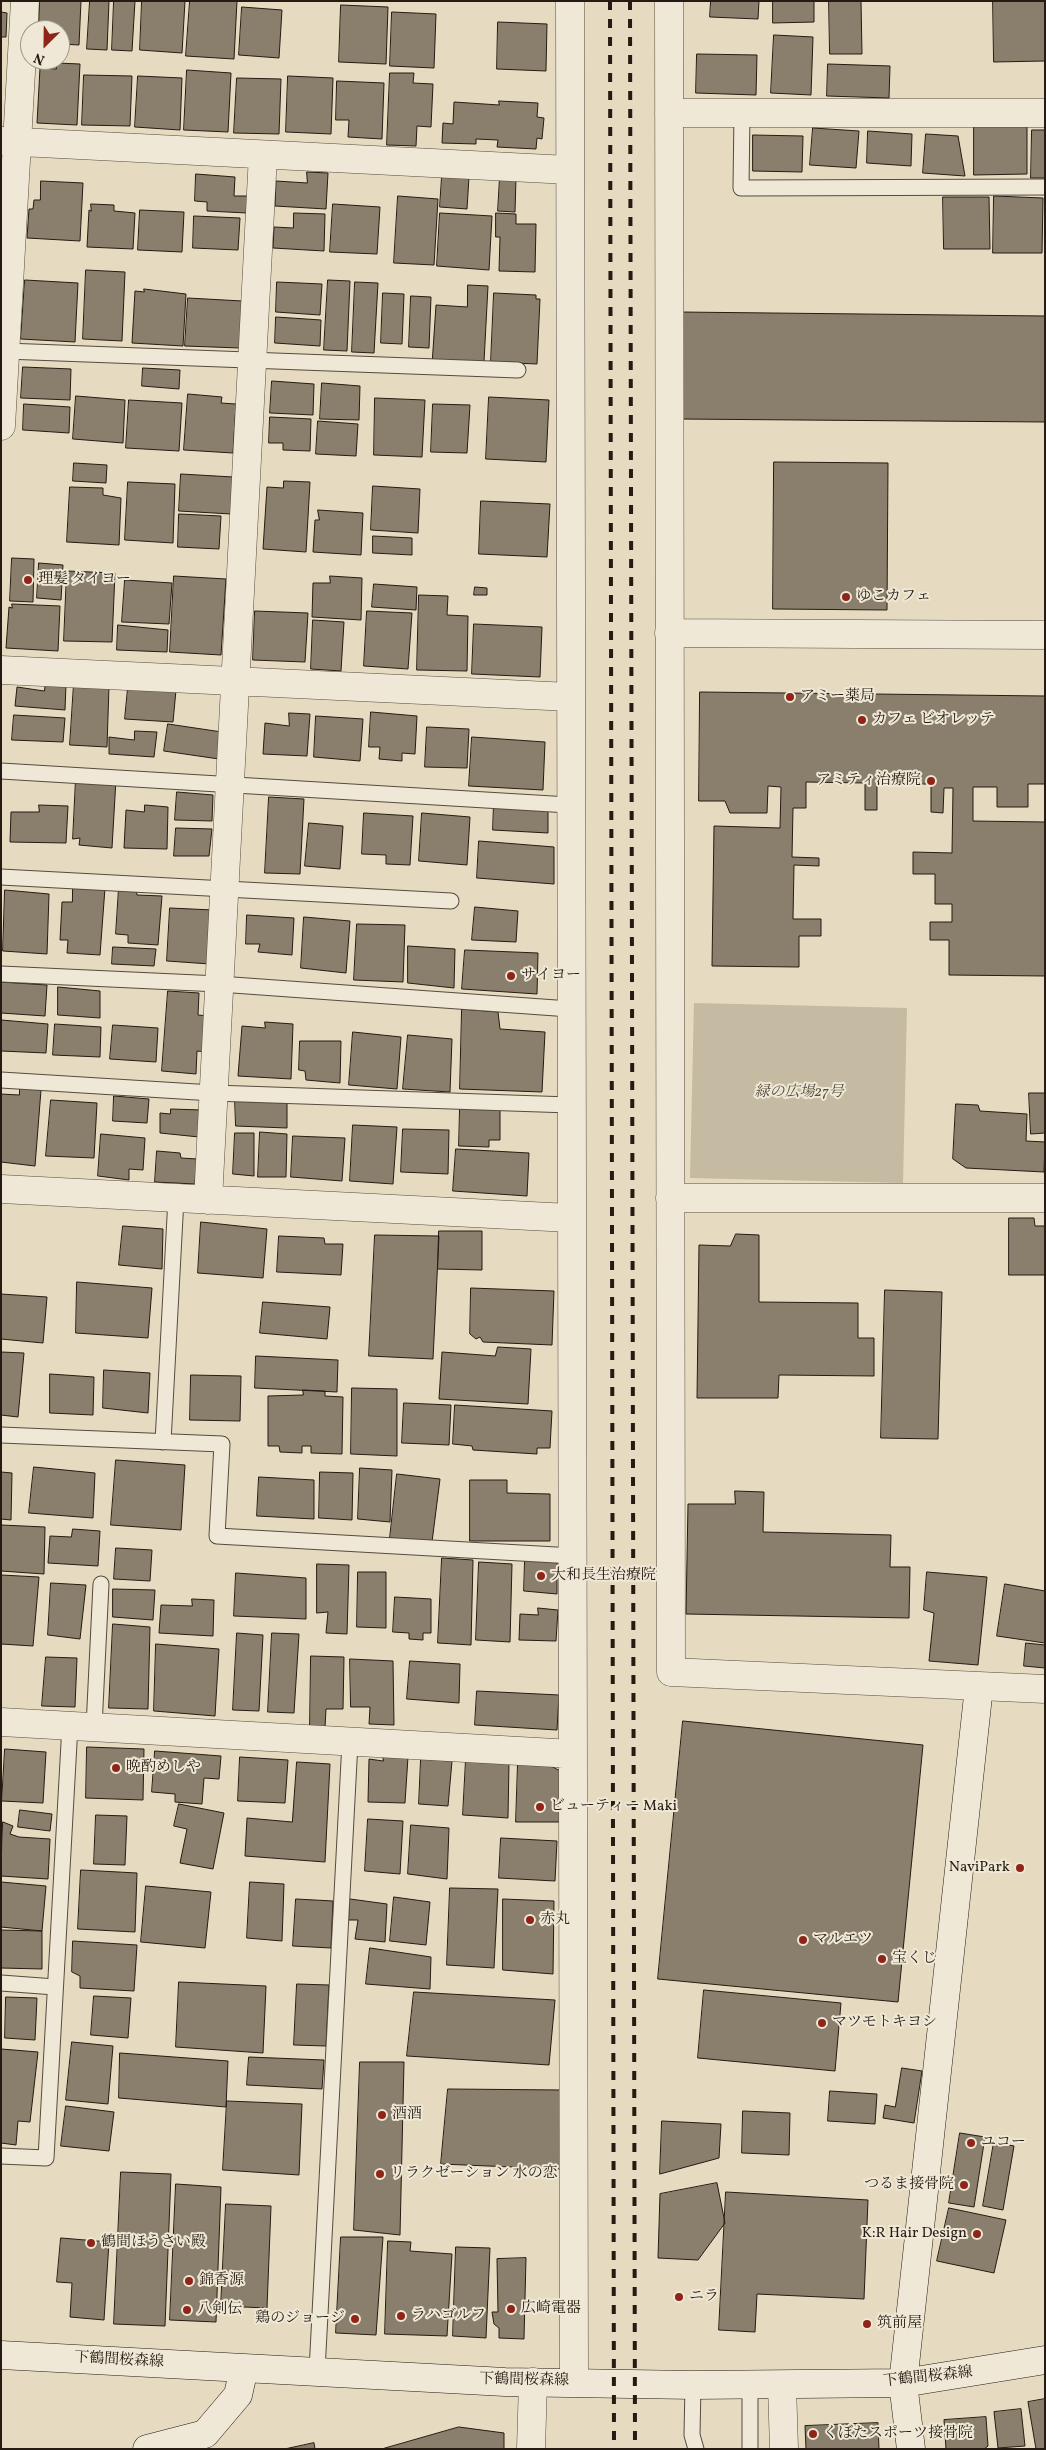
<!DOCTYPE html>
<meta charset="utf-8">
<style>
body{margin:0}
#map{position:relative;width:1046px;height:2450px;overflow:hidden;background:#e6dbc0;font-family:Vollkorn,serif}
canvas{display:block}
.frame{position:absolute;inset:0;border:2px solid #251b12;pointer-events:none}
.north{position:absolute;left:20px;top:20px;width:50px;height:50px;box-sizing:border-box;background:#efe8d6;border:1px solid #9e9688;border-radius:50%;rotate:203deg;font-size:14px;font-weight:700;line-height:20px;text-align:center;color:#251b12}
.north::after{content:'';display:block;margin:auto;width:18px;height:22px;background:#8f2418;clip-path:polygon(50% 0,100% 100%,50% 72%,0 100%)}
</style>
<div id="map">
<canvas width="1046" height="2450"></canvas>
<div class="frame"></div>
<div class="north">N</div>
</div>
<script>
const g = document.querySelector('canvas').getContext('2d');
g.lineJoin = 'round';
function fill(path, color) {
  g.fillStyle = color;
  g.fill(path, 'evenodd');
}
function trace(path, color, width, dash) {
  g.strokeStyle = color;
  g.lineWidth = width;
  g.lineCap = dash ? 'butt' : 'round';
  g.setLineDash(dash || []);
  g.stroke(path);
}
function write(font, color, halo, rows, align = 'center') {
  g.font = font + ' Vollkorn,"Noto Serif JP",serif';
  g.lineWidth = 4;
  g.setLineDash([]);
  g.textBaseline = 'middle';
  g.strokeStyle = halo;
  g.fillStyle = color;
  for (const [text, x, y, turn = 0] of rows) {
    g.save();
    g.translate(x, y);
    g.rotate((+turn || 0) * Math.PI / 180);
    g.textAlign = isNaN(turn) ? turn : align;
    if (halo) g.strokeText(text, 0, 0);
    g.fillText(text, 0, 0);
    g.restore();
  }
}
fill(new Path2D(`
 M694,1003l213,5 -4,175 -213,-5z`), '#c5baa2');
const building = new Path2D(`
 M40,1h41l-2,44 -19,-1v-14h-21z
 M90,1h19l-2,49 -20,-1z
 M114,1h21l-3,50 -20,-1z
 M142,1h43l-3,52 -42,-3z
 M190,1h47l-3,58 -48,-3z
 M711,1h48l-1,18 -48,-2z
 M773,1h41v21l-41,1z
 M829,1h32l1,53h-32z
 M993,1h52v60l-51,1z
 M341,5l47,2 -2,57 -47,-2z
 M242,7l40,3 -3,48 -40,-3z
 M1,12l6,1 -1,24h-5z
 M392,12l44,2 -2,54 -44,-2z
 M498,22l49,2 -1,47 -49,-2z
 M774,35l39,2 -2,58 -40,-2z
 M697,54l60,1 -1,40 -60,-2z
 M56,63l24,1 -3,61 -40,-2 3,-55 16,1z
 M828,64l62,2 -1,32 -62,-2z
 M187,70l44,3 -3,59 -44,-2z
 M390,73h24l-1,10 20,1 -2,43 -14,-1 -1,20 -29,-1z
 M84,75l48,1 -2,50 -48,-1z
 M138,76l44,2 -2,52 -45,-3z
 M288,76l45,2 -2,56 -45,-2z
 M237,78l44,1 -2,55 -45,-1z
 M337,81l47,2 -2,56 -34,-2 1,-17h-13z
 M499,101l39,2 -1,14 7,1 -2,21 -5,-1 -1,11 -39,-2 1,-7 -22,-1v5l-34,-1 1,-20 10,1 1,-22 45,3z
 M974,125h53v49l-53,1z
 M813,128l46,3 -3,37 -46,-3z
 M1032,130h13v48h-14z
 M868,131l44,3 -1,32 -44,-3z
 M926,134l32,2 7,40 -42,-3z
 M753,135l50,1 -1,36 -49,-1z
 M307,172l21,1 -2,36 -51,-3 1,-25 31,2z
 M196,174l39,3 -1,19h14l-1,17 -40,-2v-9l-12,-1z
 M442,176l27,1 -2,32 -27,-2z
 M500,177l16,1 -1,34 -17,-1z
 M41,181l42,2 -3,58 -53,-3 2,-29h4l1,-9h6z
 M398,196l40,3 -4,66 -40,-2z
 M994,196l49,2 -1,55h-49z
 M943,197h46l1,52h-46z
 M91,204l23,1v6l21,2 -2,36 -46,-2 2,-37 2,1z
 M333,204l47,3 -3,47 -47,-2z
 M140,210l44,2 -2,40 -44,-2z
 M294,213l31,1 -1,37 -51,-3 1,-21 19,1z
 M440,213l52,3 -3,54 -52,-4z
 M496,213l20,1v10h20l-1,48 -36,-1 1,-34h-4z
 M194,216l46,2 -2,32 -45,-2z
 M86,270l39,2 -3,69 -39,-2z
 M25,280l53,3 -3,59 -54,-3z
 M328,280l22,1 -3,70 -23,-1z
 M277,282l45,2 -2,31 -44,-3z
 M355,282l23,1 -4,70 -22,-1z
 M468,285l20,1 -4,76 -52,3 4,-60 31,2z
 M144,289l42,5 -3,52 -51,-3 3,-52 9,1z
 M383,293l21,1 -2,50 -21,-1z
 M494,293l42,2v4h4l-3,65 -46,-2z
 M411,296l20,1 -2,51 -20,-1z
 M188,298l54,3 -2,47 -55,-2z
 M679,312l366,4v106l-367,-3z
 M276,317l45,3 -1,26 -45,-3z
 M23,367l48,2 -1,31 -49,-2z
 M143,368l37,2 -1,19 -37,-3z
 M272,381l42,3 -1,31 -43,-2z
 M322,383l38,3 -1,34 -39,-1z
 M188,394l34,3 -1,6 15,1 -3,49 -49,-3z
 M76,396l49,4 -2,43 -50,-4z
 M489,397l60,3 -3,62 -60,-3z
 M375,398l50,2 -3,57 -48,-2z
 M129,400l53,3 -3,48 -53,-3z
 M24,404l46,3 -1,26 -46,-3z
 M433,404l37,1 -3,48 -36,-1z
 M270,417l41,2 -1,32 -27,-1v-7h-14z
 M318,421l40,3 -2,32 -40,-2z
 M774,462l114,1 -1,147 -114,-1z
 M74,463l33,2 -1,18 -33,-2z
 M181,474l52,3 -2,37 -52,-3z
 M284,481l26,1 -4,70 -43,-3 4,-62 16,1z
 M128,482l47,2 -2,59 -48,-3z
 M373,486l47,3 -2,44 -47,-3z
 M70,487l33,1v7l18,3 -2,47 -52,-3z
 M481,501l69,3 -3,53 -68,-3z
 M318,510l45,3 -2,42 -48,-3 2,-32h4z
 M179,514l42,2 -2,33 -41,-2z
 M373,536l39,2v17l-39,-2z
 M12,558l22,1 -1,43 -23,-1z
 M39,563l24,2 -2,35 -24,-2z
 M67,571l48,2 -3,69 -48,-1z
 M174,576l52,3 -5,76 -51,-3z
 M330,576l32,2 -1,42 -49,-3 1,-34h17z
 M125,580l47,3 -3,41 -47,-2z
 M374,584l43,3 -1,23 -44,-3z
 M475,587l12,1v7h-13z
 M419,595l29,1 -1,19 21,1 -1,55 -50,-1z
 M12,604l48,2 -2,45 -52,-3 3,-41 3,1z
 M255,611l53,2 -3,49 -52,-2z
 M367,611l45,2 -4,56 -44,-3z
 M313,620l31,2 -3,49 -30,-2z
 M474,624l68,3 -2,50 -68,-3z
 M118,625l50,5 -1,22 -50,-2z
 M46,683l20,1 -1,26 -50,-4 2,-19 27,4z
 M74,683l35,3 -2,61 -37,-2z
 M128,688l48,2 -3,32 -48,-3z
 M700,692l345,4v88h-17v23h-31v-20h-24v34l72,1v154l-96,-1v-35h-19v-18h22v-18h-17v-30h-22v-22l39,1 1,-65h-9l-1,25 -12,-1v-28h-54v26h-12v-27l-59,-1v26h-13l-1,49 27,1v8l-25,-1 -1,54h28v17h-22v31l-87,-1 2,-140 66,2 1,-41 -13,-1 -1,27h-37l-5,-12h-26z
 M371,712l46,4 -2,38 -13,-1v8l-23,-2 1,-12h-11z
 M289,713l21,1 -3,42 -44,-2 2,-31 24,3z
 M14,715l51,3 -2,24 -51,-2z
 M316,716l47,3 -3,42 -46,-4z
 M168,724l54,8 -3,27 -55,-8z
 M427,727l42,2 -2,39 -42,-1z
 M135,731l22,1 -3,25 -45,-3v-17l25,3z
 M472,737l73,5 -2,48 -74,-4z
 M76,778l40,1 -4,69 -33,-3 1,-7 -7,1z
 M177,792l36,3 -1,26 -37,-1z
 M269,797l35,2 -4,75 -35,-1z
 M494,802l54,3v28l-55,-3z
 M39,805l29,1 -2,37 -56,-1 1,-30h28z
 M145,805l23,2 -1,42 -43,-1 2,-38 18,2z
 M364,813l49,3 -3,49 -24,-1v-9l-24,-1z
 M422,813l48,4 -3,48 -48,-4z
 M309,823l34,3 -3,43 -35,-3z
 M176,828l36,1 -3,27h-35z
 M479,841l75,6v37l-77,-6z
 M73,887l32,1 -5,67 -33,-2 1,-13h-8l2,-38h10z
 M119,887l17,2 1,6 25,1 -4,49 -30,-2v-8l-12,-1z
 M5,890l44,4 -2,60 -44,-3z
 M475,907l43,4 -2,31 -44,-2z
 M170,908l43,2 -3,54 -43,-3z
 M247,915l47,3 -2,37 -34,-3 2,-8h-14z
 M304,917l46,4 -4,52 -45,-5z
 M357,924l48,1 -2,57 -49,-2z
 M408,946l47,3 -1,39 -46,-5z
 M113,947l43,2 -2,17 -42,-2z
 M465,950l73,3 -1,41 -75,-5z
 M1,982l46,3 -2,31 -44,-3z
 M58,987l42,4v27l-42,-3z
 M168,991l31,2 -1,22 12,1 -2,36 -11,-1 -1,23 -34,-3z
 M462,1009l36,3 2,17 45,3 -3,60 -82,-3z
 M1,1020l47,4 -2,29 -45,-2z
 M265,1022l28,2 -2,55 -53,-3 4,-50 23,2z
 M55,1024l46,3 -1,30 -47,-2z
 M113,1025l45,3 -2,34 -46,-3z
 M353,1032l48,5 -4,52 -48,-4z
 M408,1035l44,4 -2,53 -47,-3z
 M300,1041h41l-1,42 -34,-3 -1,-9 -6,-1z
 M20,1088l21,2 -6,76 -34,-4v-68l18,1z
 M1029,1093h16v40l-14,1z
 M114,1096l35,3 -2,24 -34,-2z
 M51,1100l46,3 -3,55 -48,-2z
 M235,1100l52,3v25l-51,-2z
 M956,1104l22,1 2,6 47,3 -1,27 19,1 -1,30 -78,-4 -13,-9z
 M460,1107l40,3v30h-11v7l-30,-1z
 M171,1109l31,1 -3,27 -39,-4v-20l10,1z
 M353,1125l44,2 -4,57 -43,-3z
 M403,1129l46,1 -1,44 -47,-2z
 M260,1132l27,2 -1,43h-28z
 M235,1133h19v43l-21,-2z
 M101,1134l44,4 -2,32 -14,-1v11l-31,-4z
 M293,1136l52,2 -3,43 -51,-4z
 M456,1149l73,4 -2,43 -74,-5z
 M157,1151l23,2 1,5 16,1 -2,25 -40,-2z
 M1009,1218h25l1,8h10v49h-36z
 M201,1222l66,7 -4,49 -65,-5z
 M123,1226l40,3 -1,40 -43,-4z
 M439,1231h43v39l-44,-1z
 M736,1234l23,1v67l99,1v35h16v38l-95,-1 -1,23h-81l2,-153 31,1z
 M375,1235l64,1 -6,123 -64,-3z
 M279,1236l45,2 1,6h18l-2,31 -64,-3z
 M77,1282l75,6 -4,50 -72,-5z
 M471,1288l83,3 -2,54 -69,-3 -3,-5 -4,2 -6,-5z
 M885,1290l57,2 -4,147 -57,-1z
 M1,1294l46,3 -4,46 -42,-4z
 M263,1302l67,5 -3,32 -67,-6z
 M498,1347l33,2 -3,55 -89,-5 3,-47 53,4z
 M1,1352l23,1 -6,64 -17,-2z
 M256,1356l82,4 -1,32 -82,-4z
 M104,1370l46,3 -2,40 -45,-5z
 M50,1374l44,3 -1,38 -43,-2z
 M191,1375l50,1 -1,45 -50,-1z
 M352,1388l45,1v67l-46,-2z
 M303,1390l22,1v5l18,1 -1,57 -31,-1v-7h-9v7l-22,-1 -1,-6h-11v-50l35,-1z
 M404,1403l47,2 -2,40 -47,-2z
 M455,1405l97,6 -2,37h-13v6l-64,-4 -1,-4 -19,-2z
 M116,1460l69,5 -4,65 -70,-5z
 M34,1467l61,6 -2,45 -64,-5z
 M360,1468l32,2 -2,52 -32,-3z
 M1,1472l11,1 -1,47 -10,-1z
 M320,1472l33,1 -1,47 -33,-2z
 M397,1474l43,5 -8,63 -42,-4z
 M259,1477l55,3v39l-57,-3z
 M470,1480h37v13l43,1v47h-80z
 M735,1491l29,1 -1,40 128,3 -1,32h20l-1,51 -223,-4 2,-110h47z
 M1,1525l44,2 -1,47 -43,-3z
 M73,1529l27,2 -2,35 -50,-3 2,-27 21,1z
 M116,1548l36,2 -2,31 -36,-2z
 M442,1558l31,2 -2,85 -33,-2z
 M525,1560l32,2v32l-33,-3z
 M479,1562l33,2 -2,78 -34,-2z
 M317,1564l32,1 -2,69 -21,-1 2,-21 -11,1z
 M358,1572h28v56l-29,-1z
 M927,1572l60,5 -9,88 -49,-4 5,-48 -10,-3z
 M236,1573l70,5v41l-72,-3z
 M1,1575l38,2 -6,69 -32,-2z
 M51,1583l35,2 -6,54 -32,-4z
 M1005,1584l40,7v52l-48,-7z
 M113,1589l42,1 -2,30 -40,-3z
 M395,1597l36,2v34h-8v7l-14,-1v-6l-16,-1z
 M192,1599l22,1 -1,36 -54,-3 2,-28 31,1z
 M538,1608l20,2 -2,31 -37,-1 1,-26 18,1z
 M113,1624l37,3 -2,82 -39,-1z
 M237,1633l26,2 -4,76 -26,-1z
 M272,1633l27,1 -5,79 -26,-1z
 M1026,1643l19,2v23l-21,-2z
 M156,1644l63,5 -4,67 -61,-5z
 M311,1656l33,1 -1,52h-17l-1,18 -15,-1z
 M46,1657l31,1 -2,49 -33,-1z
 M350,1659l43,2 1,64 -25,-1 1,-17h-19z
 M410,1661l50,3 -1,39 -52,-4z
 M477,1691l82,4 -2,35 -82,-5z
 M683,1721l240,24 -25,257 -240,-23z
 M87,1747l57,2 -1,51 -57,-2z
 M5,1749l41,3 -3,51 -41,-2z
 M155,1751l66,5 -2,23 -15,-1 -2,26 -27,-2v-8l-23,-2z
 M383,1755l25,2 -3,46 -37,-1 1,-43 14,2z
 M240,1757l48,3 -3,43 -47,-2z
 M421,1759l31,2 -4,45 -29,-2z
 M466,1759l43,3 -1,56 -45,-3z
 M297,1762l33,2 -5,98 -80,-6 2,-38 45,4z
 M518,1762l28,1 14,8v51h-44z
 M179,1804l45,9 -11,56 -33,-6 7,-34 -13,-3z
 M20,1810l32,4 -2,17 -32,-4z
 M96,1815l31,1 -2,49 -31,-1z
 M368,1819l35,2 -3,53 -35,-3z
 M3,1822l10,4 -3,8 9,3 31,2 -2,40 -47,-3z
 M411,1825l38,3 -2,51 -39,-5z
 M501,1838l56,3 -2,40 -56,-3z
 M81,1870l56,3 -2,59 -57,-3z
 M1,1882l45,4 -4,45 -41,-4z
 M250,1882l34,2 -2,57 -35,-3z
 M146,1886l65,6 -6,56 -64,-6z
 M450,1888l48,1 -4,79 -47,-3z
 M394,1897l36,5 -4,43 -36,-4z
 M296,1899l37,2 -2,47 -38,-2z
 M350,1899l37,5 -2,38 -30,-3 3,-19h-9z
 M503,1899l51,2 -1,73 -50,-4z
 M1,1930l41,1v38l-41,-1z
 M73,1941l64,4 -3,46 -54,-3v-12l-8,-4z
 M370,1948l61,9 -1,32 -64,-5z
 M179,1982l87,4 -3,67 -87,-6z
 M297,1984l32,1 -3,61 -32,-1z
 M704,1990l137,13 -6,68 -137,-13z
 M414,1992l141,8 -6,65 -142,-9z
 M94,1996l37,2 -3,40 -37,-3z
 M6,1997l31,1 -2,42 -30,-2z
 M72,2042l41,4 -5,58 -42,-4z
 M1,2049l37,3 -8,70 -12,-1 -2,24 -15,-2z
 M120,2053l108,8 -2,46 -107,-9z
 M249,2057l75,3 -2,29 -75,-4z
 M360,2062h44l-4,173 -46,-5z
 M902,2068l20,3 -8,52 -31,-5 2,-13 10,2z
 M448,2089l115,1 8,86 -12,-7 -118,-5z
 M830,2091l47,3 -2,30 -47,-3z
 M227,2101l75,3 -3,71 -76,-5z
 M66,2106l48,6 -5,39 -48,-5z
 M743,2111l47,2 -1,42 -47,-2z
 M662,2121l59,3 -2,34 -59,16z
 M960,2133l25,4 -11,70 -25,-4z
 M994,2142l20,4 -11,64 -20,-4z
 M121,2172l50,2 -6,152 -51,-2z
 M717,2183l8,40 -27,37 -40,-2 2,-64z
 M176,2184l45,3 -5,135 -46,-2z
 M726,2192l142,8 -4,99 -107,-5 -2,38 -36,-2z
 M226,2204l45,2 -4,102 -46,-2z
 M949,2208l57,12 -12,53 -57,-12z
 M341,2237h42l-7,98 -40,-2z
 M61,2238l48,4 -5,78 -34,-3 2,-34 -15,-1z
 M388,2241l23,1 -1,9 42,3 -5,82 -62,-2z
 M456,2247l34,1 -4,90 -33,-2z
 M526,2258l-2,81 -25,-1v-10l-5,-4 -2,-12h6l-1,-53z
 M1045,2399v50h-9l-8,-47z
 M1021,2409l4,37 -27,2 -4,-36z
 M986,2417l2,29 -4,3h-38l-2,-29z
 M878,2423l1,26h-73l-1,-23z
 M459,2427l45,6v16h-122z
 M314,2443l1,6h-30z`);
fill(building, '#897f6c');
trace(building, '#251b12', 1);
const lane = new Path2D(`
 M742,112l-1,76 304,-1
 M5,351l513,19
 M1,771l568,34
 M1,877l450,24
 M1,974l218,10 351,25
 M1,1080l212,13 357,12
 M1,1435l221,9 -5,92 357,20
 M163,1442l13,-244
 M94,1727l7,-143
 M1,1983l54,4
 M1,2156l45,2 24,-433
 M317,2371l33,-629
 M693,2385l-1,50 4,14
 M750,2449v-64`);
const street = new Path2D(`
 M570,1c-4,794 7,1588 4,2381
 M669,1l2,1671 374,17
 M669,113h376
 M1,141l568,29
 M1,426l24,-425
 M669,633l376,2
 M1,670l569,27
 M1,1189l569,29
 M670,1198h375
 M208,1200l55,-1045
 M1,1722l572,32
 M782,2385l2,64
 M531,2449l2,-67`);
const secondary = new Path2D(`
 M1,2355l504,27 188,3 210,-2 142,-23
 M147,2449l58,-15 33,-39 6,-27
 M911,2449l-8,-66 76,-696`);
trace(lane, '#554b3e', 17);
trace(street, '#554b3e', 29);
trace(secondary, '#251b12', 29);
trace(lane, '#efe8d6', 15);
trace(street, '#efe8d6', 28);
trace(secondary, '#efe8d6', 28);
trace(new Path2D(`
 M610,1l4,2448
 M630,1l5,2448`), '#251b12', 4, [9, 9]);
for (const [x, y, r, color] of [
 [28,580,5,"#8f2418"],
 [846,597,5,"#8f2418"],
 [790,697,5,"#8f2418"],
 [862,720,5,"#8f2418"],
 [931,781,5,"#8f2418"],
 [511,976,5,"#8f2418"],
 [541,1576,5,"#8f2418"],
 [116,1768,5,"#8f2418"],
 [540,1807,5,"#8f2418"],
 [1020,1868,5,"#8f2418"],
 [530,1920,5,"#8f2418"],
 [803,1940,5,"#8f2418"],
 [882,1959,5,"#8f2418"],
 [822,2023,5,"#8f2418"],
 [382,2115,5,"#8f2418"],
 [971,2143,5,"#8f2418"],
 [380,2174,5,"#8f2418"],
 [964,2185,5,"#8f2418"],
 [977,2234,5,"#8f2418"],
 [91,2243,5,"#8f2418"],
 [189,2281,5,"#8f2418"],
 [679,2297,5,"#8f2418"],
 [511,2309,5,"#8f2418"],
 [187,2310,5,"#8f2418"],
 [401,2316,5,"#8f2418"],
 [355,2319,5,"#8f2418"],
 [867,2324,5,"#8f2418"],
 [813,2434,5,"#8f2418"]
]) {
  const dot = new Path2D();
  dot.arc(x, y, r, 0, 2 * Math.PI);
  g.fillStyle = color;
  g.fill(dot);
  trace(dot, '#efe8d6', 2);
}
write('15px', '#251b12', '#efe8d6', [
 ["理髪 タイヨー",38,580],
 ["ゆこカフェ",856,597],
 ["アミー薬局",800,697],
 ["カフェ ビオレッテ",872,720],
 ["アミティ治療院",921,781,"right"],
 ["サイヨー",521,976],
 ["大和長生治療院",551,1576],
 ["晩酌めしや",126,1768],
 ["ビューティー Maki",550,1807],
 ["NaviPark",1010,1868,"right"],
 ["赤丸",540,1920],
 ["マルエツ",813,1940],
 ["宝くじ",892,1959],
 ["マツモトキヨシ",832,2023],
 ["酒酒",392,2115],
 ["ユコー",981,2143],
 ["リラクゼーション 水の恋",390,2174],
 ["つるま接骨院",954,2185,"right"],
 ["K:R Hair Design",967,2234,"right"],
 ["鶴間ほうさい殿",101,2243],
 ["錦香源",199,2281],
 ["ニラ",689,2297],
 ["広崎電器",521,2309],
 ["八剣伝",197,2310],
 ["ラハゴルフ",411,2316],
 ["鶏のジョージ",345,2319,"right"],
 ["筑前屋",877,2324],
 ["くぼたスポーツ接骨院",823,2434]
], 'left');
write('italic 15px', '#554b3d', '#efe8d6', [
 ["緑の広場27号",799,1093]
]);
write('15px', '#251b12', '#efe8d6', [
 ["下鶴間桜森線",119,2361,3],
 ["下鶴間桜森線",928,2378,-6],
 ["下鶴間桜森線",524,2381,1]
]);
</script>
